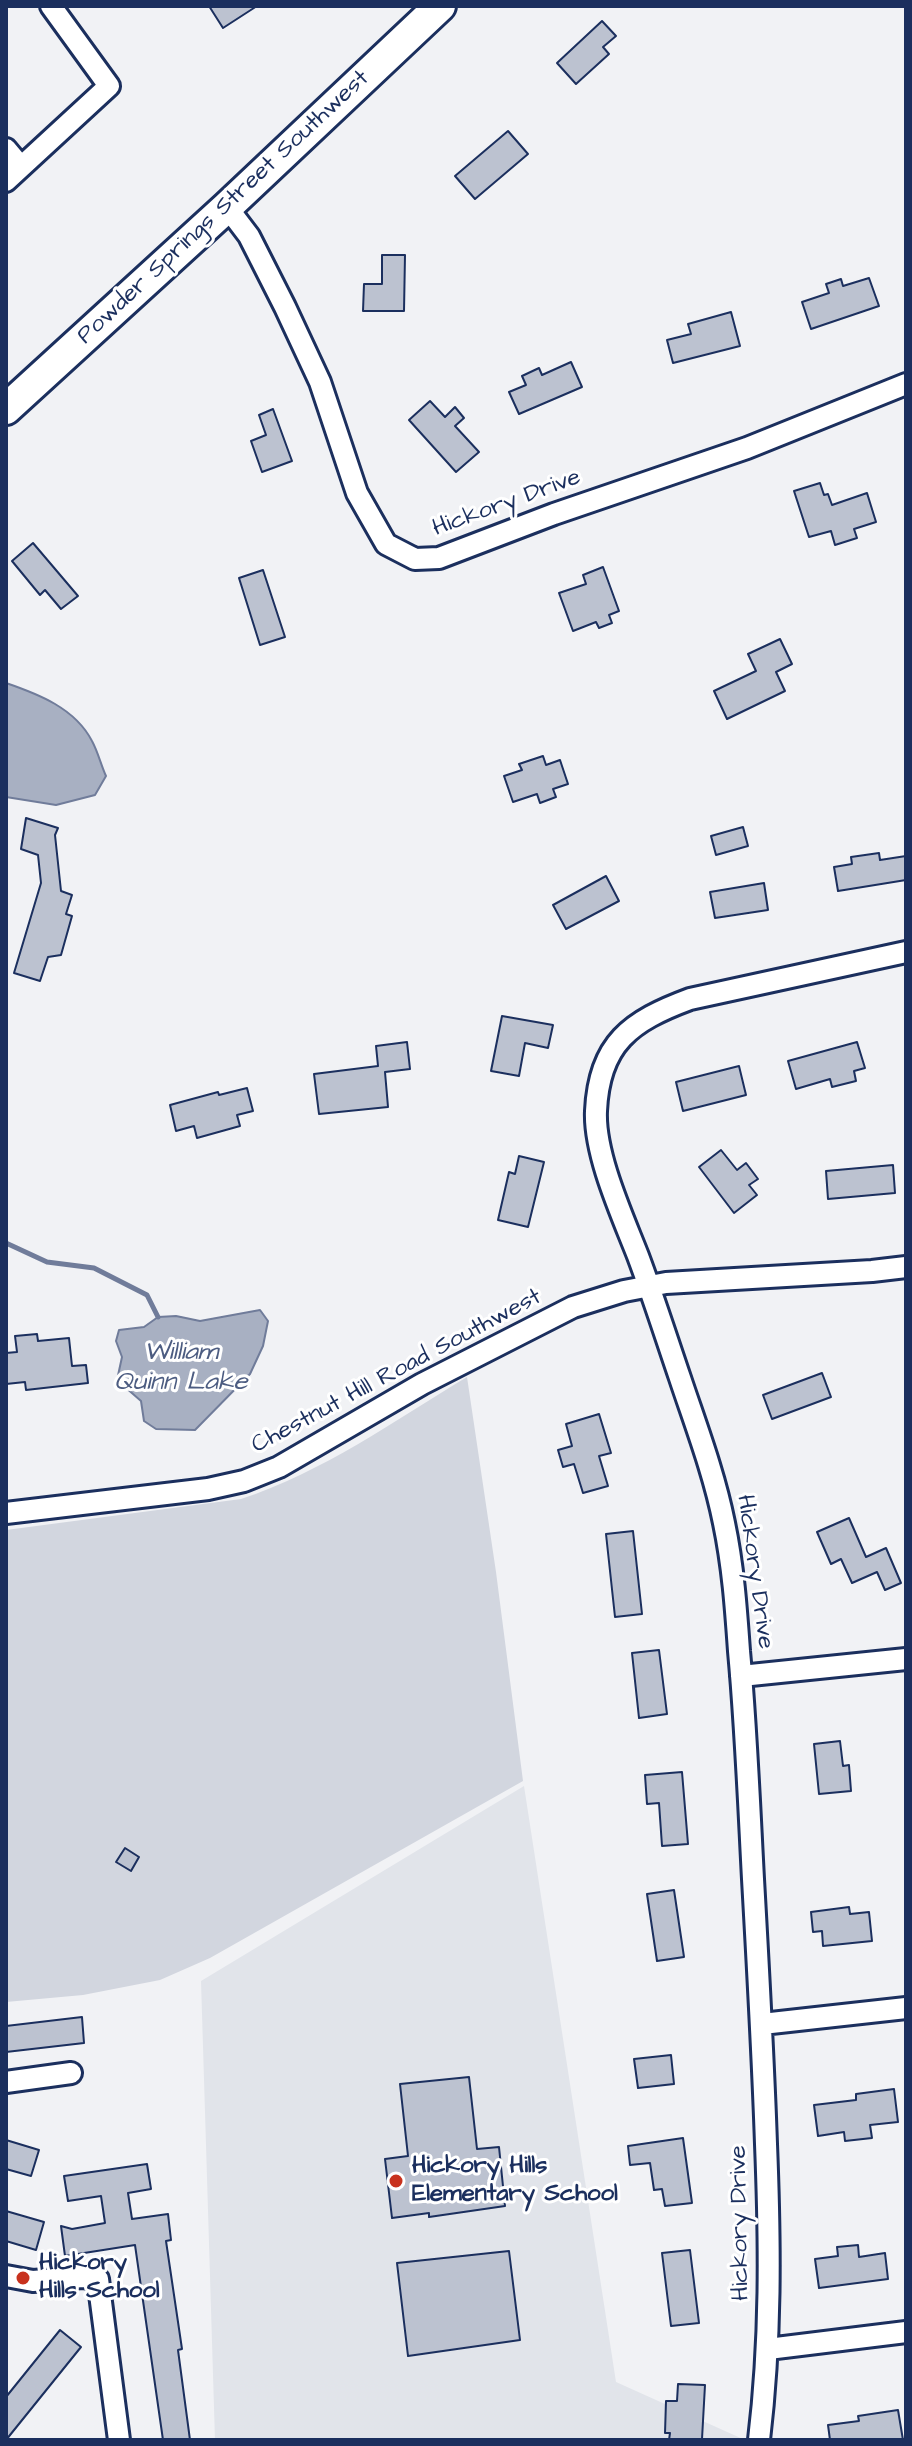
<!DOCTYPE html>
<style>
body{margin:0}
#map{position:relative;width:912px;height:2446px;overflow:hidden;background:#f1f2f5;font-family:"Architects Daughter",sans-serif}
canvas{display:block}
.frame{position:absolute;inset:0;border:8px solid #1b2f5e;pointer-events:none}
</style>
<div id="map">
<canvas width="912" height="2446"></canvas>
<div class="frame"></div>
</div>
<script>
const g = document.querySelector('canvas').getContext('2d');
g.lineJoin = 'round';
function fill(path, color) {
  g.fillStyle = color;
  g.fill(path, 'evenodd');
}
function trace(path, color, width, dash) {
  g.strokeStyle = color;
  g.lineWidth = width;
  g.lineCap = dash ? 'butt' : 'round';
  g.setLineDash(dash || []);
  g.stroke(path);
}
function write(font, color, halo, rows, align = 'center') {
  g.font = font + ' "Architects Daughter",sans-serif';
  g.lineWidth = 6;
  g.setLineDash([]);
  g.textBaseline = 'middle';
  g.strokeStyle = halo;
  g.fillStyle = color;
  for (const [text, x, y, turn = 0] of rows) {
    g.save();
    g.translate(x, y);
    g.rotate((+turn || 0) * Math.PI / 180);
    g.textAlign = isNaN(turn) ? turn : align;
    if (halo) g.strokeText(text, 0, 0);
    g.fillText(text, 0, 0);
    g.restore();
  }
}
fill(new Path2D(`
 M524,1786l92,596 129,58h-530l-14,-459z`), '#e1e4ea');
fill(new Path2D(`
 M467,1377l29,195 27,209 -313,177 -50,22 -77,15 -77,7v-472l235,-31c82,-27 153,-78 226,-122z`), '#d2d6df');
const water = new Path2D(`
 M6,683c32,11 69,25 86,58 6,11 9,24 14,35l-11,19 -39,10 -50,-8z
 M260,1310l8,11 -5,25 -13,28 -55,56 -39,-1 -12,-8 -3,-20 -24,-21 5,-23 -6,-16 3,-11 25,-3 14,-10 18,-1 24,5z`);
fill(water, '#a8b0c2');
trace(water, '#707c9a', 2);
trace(new Path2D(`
 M6,1243l41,19 47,6 53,27 11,22`), '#707c9a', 5);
const building = new Path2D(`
 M209,6h48l-34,22z
 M602,21l14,15 -13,11 6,7 -33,30 -19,-21z
 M508,131l20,23 -53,45 -20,-23z
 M382,255h23l-1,56h-41l1,-27h18z
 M869,278l10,28 -68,23 -9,-27 27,-9 -3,-9 15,-5 2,7z
 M731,312l9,34 -67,17 -6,-23 24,-6 -3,-10z
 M571,362l11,25 -63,27 -10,-22 17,-7 -4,-9 17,-8 3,7z
 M430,401l15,16 10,-10 9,11 -9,8 24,26 -23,20 -47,-52z
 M273,409l19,52 -30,11 -11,-31 15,-6 -7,-20z
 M820,483l4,12 4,-1 4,11 35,-12 9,29 -22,7 3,9 -22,7 -4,-14 -22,6 -15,-46z
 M33,543l45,53 -17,13 -16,-19 -5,5 -28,-34z
 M603,567l16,44 -10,4 3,8 -13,5 -3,-6 -23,9 -14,-38 27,-9 -3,-9z
 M263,570l22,67 -25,8 -21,-67z
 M780,639l12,25 -16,8 9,19 -58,28 -13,-28 42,-20 -8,-17z
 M543,756l3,9 14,-5 8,24 -15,5 3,8 -16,6 -3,-9 -24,8 -9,-26 18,-6 -3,-6z
 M26,818l32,10 -3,7 6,56 11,4 -6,19 6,2 -11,39 -13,2 -8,24 -26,-8 27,-90 -3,-28 -17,-6z
 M743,827l5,19 -32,9 -5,-19z
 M879,853l1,7 26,-4v24l-68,11 -4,-24 18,-3 -1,-7z
 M606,876l13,25 -53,28 -13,-24z
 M764,883l4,27 -53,8 -5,-26z
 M502,1016l51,9 -5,23 -23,-5 -6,33 -28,-5z
 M407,1042l3,27 -25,3 3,35 -69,7 -5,-40 64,-8 -2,-20z
 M857,1042l8,26 -11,3 2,10 -24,6 -2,-8 -34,10 -8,-28z
 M739,1066l7,29 -63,16 -7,-29z
 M247,1088l6,23 -16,4 3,11 -43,12 -3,-12 -18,5 -6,-26 48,-13 1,3z
 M721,1150l16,20 9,-7 12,16 -9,6 8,10 -23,18 -35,-46z
 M519,1156l25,6 -16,65 -30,-7 11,-48 6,2z
 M893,1165l2,28 -67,6 -2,-28z
 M37,1334l1,7 31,-3 3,28 14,-1 2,18 -62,7 -1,-8 -19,2v-31l11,-1 -2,-16z
 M822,1373l9,24 -59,22 -9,-24z
 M599,1414l12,39 -12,3 9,30 -25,7 -9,-29 -11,3 -5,-17 14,-4 -6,-22z
 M849,1518l17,39 20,-9 15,35 -16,7 -8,-18 -25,11 -11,-24 -10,5 -14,-32z
 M633,1531l9,83 -27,3 -9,-83z
 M659,1650l8,64 -28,4 -7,-65z
 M840,1741l3,25 6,-1 2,26 -32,3 -5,-50z
 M682,1772l6,72 -26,2 -3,-43 -12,1 -2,-29z
 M125,1848l14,9 -8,14 -15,-9z
 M674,1890l10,67 -27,4 -10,-67z
 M849,1907l1,7 19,-2 3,29 -49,5 -1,-15 -9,1 -2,-20z
 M82,2017l2,26 -78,9v-26z
 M671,2055l3,29 -36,4 -4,-29z
 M469,2077l8,72 22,-2 6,59 -76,11v-4l-37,5 -7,-59 23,-3 -8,-72z
 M894,2089l4,33 -28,3 2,13 -27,3 -1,-9 -26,4 -4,-31 42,-5v-6z
 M683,2138l9,65 -27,3 -3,-17 -8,1 -4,-27 -20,2 -2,-19z
 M6,2140l33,10 -8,26 -25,-7z
 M147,2164l4,25 -23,4 4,26 36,-5 3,26 -5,1 16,108 -4,1 12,90h-27l-28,-195 -70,11 -4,-30 11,3 33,-6 -4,-27 -33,5 -4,-25z
 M6,2211l38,11 -8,28 -30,-9z
 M858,2245l1,12 26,-4 3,26 -69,9 -4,-29 23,-3 -1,-9z
 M690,2250l9,73 -28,3 -9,-73z
 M509,2251l11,89 -112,16 -11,-93z
 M60,2330l21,17 -75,93v-43z
 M678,2384l27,1 -3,54 -33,1 1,-7h-5l1,-32h11z
 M898,2410l5,30h-73l-2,-15 31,-4 -1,-5z`);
fill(building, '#bcc2d0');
trace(building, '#1b2f5e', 2);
const street = new Path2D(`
 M6,149l15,18
 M6,181l103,-95 -58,-80
 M227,207l22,29 36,71 35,75 37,111 29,51 29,15 24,-1 115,-44 193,-66 159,-64
 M6,1513l202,-24 36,-8 35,-14 143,-83 151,-77 51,-16 42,-8 206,-12 34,-4
 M741,1676l165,-17
 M762,2024l144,-16
 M6,2082l65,-9
 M6,2276l27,5 50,-4 15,2 21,161
 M768,2349l138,-17
 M759,2440c12,-100 11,-195 7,-296 -3,-88 -8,-177 -13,-265 -4,-76 -7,-152 -14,-228 -3,-43 -6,-85 -15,-128 -10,-50 -28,-97 -44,-145 -14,-41 -27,-82 -42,-122 -16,-41 -44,-102 -42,-145 3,-68 35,-90 94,-112l216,-47`);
const primary = new Path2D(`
 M6,409l221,-202 213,-201`);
trace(street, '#1b2f5e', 26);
trace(primary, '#1b2f5e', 36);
trace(street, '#fff', 20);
trace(primary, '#fff', 30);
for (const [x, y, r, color] of [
 [396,2181,8,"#c8321e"],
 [23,2278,8,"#c8321e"]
]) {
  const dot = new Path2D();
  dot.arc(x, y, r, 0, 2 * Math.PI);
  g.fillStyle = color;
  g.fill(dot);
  trace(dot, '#fff', 3);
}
write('24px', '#1b2f5e', '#fff', [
 ["Powder Springs Street Southwest",224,208,-43],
 ["Hickory Drive",507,504,-20],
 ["Chestnut Hill Road Southwest",397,1372,-28],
 ["Hickory Drive",754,1572,82],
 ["Hickory Drive",741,2223,-91]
]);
write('bold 24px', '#1b2f5e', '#fff', [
 ["Hickory Hills",412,2167],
 ["Elementary School",412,2195],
 ["Hickory",39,2264],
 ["Hills School",39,2292]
], 'left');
write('italic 26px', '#4c5c81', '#fff', [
 ["William",181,1354],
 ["Quinn Lake",181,1384]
]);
</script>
